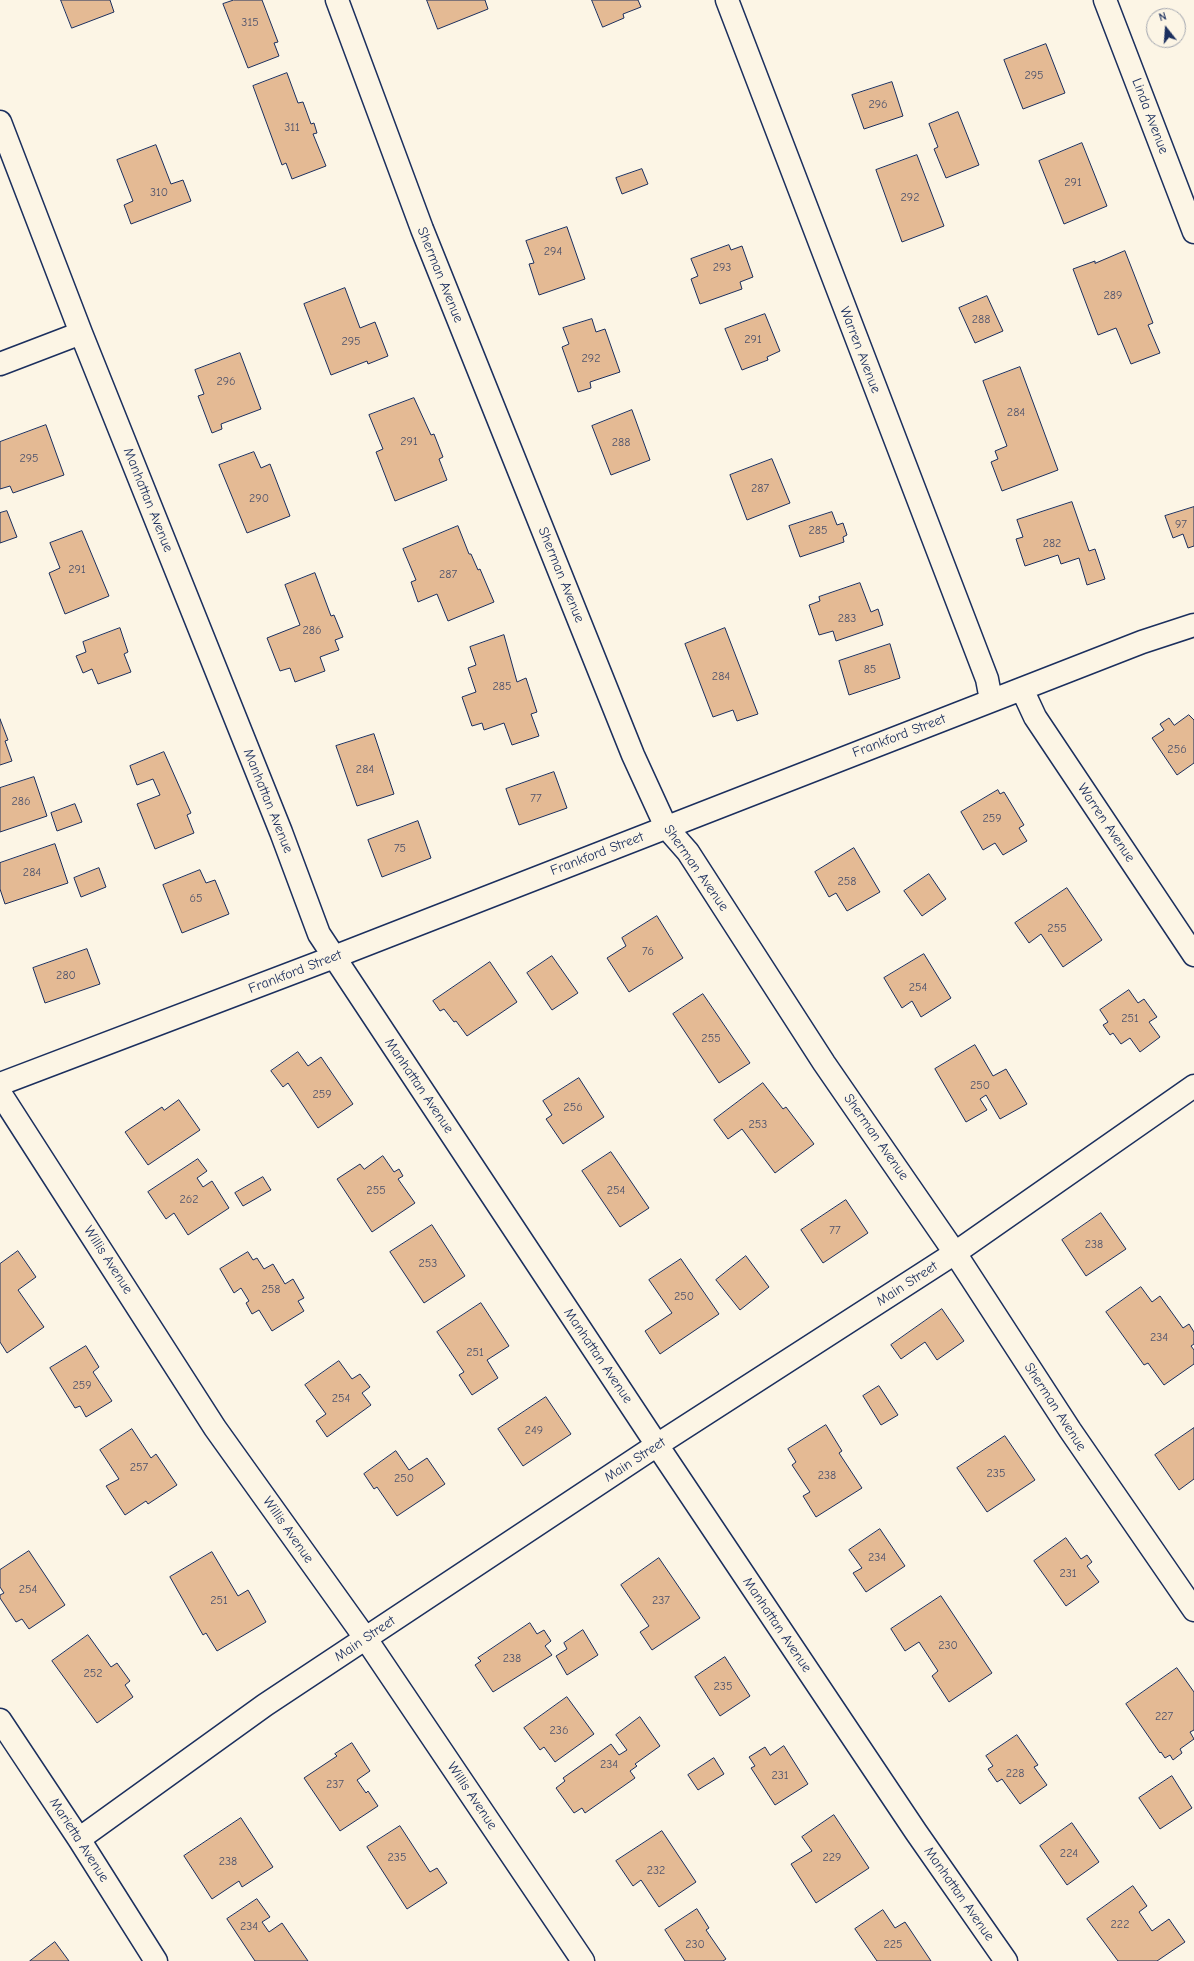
<!DOCTYPE html>
<style>
body{margin:0}
#map{position:relative;width:1194px;height:1961px;overflow:hidden;background:#fcf5e5;font-family:"Comic Neue",sans-serif}
canvas{display:block}
.north{position:absolute;left:1146px;top:8px;width:40px;height:40px;box-sizing:border-box;background:#fcf5e5;border:1px solid #a2a6af;border-radius:50%;rotate:343deg;font-size:11px;font-weight:700;line-height:16px;text-align:center;color:#1b2f5e}
.north::after{content:'';display:block;margin:auto;width:14px;height:18px;background:#1b2f5e;clip-path:polygon(50% 0,100% 100%,50% 72%,0 100%)}
</style>
<div id="map">
<canvas width="1194" height="1961"></canvas>
<div class="north">N</div>
</div>
<script>
const g = document.querySelector('canvas').getContext('2d');
g.lineJoin = 'round';
function fill(path, color) {
  g.fillStyle = color;
  g.fill(path, 'evenodd');
}
function trace(path, color, width, dash) {
  g.strokeStyle = color;
  g.lineWidth = width;
  g.lineCap = dash ? 'butt' : 'round';
  g.setLineDash(dash || []);
  g.stroke(path);
}
function write(font, color, halo, rows, align = 'center') {
  g.font = font + ' "Comic Neue",sans-serif';
  g.lineWidth = 3;
  g.setLineDash([]);
  g.textBaseline = 'middle';
  g.strokeStyle = halo;
  g.fillStyle = color;
  for (const [text, x, y, turn = 0] of rows) {
    g.save();
    g.translate(x, y);
    g.rotate((+turn || 0) * Math.PI / 180);
    g.textAlign = isNaN(turn) ? turn : align;
    if (halo) g.strokeText(text, 0, 0);
    g.fillText(text, 0, 0);
    g.restore();
  }
}
const building = new Path2D(`
 M61,0h49l4,12 -42,16z
 M234,0h28l16,42 -4,1 5,13 -31,12 -25,-64z
 M427,0h58l3,9 -50,20z
 M592,0h46l3,7 -18,7 1,4 -21,9z
 M1046,44l19,49 -42,16 -19,-49z
 M287,73l11,30 5,-1 8,22 3,-1 3,10 -4,1 13,32 -34,13 -6,-16 -4,2 -29,-79z
 M892,82l11,34 -39,13 -12,-34z
 M958,112l21,53 -33,13 -12,-29 4,-2 -9,-23z
 M1082,143l25,63 -43,18 -25,-63z
 M156,145l15,39 12,-4 8,21 -60,23 -7,-19 9,-4 -16,-41z
 M917,155l27,71 -42,16 -26,-72z
 M642,169l6,15 -26,10 -6,-16z
 M567,227l18,52 -46,16 -10,-31 5,-1 -8,-22z
 M729,245l2,5 11,-4 11,31 -13,5 2,7 -42,15 -9,-25 7,-3 -7,-17z
 M1125,251l28,72 -5,2 12,28 -29,11 -15,-36 -18,7 -25,-66 22,-8v2z
 M345,288l15,40 15,-6 13,34 -20,8 -1,-3 -36,14 -27,-71z
 M987,296l16,35 -28,12 -16,-35z
 M765,314l15,37 -13,6 1,3 -26,10 -17,-41z
 M592,319l4,13 9,-3 15,43 -30,10 1,6 -13,4 -16,-45 7,-3 -6,-16z
 M240,353l21,56 -40,15 1,5 -10,4 -14,-37 6,-2 -9,-24z
 M1020,367l38,103 -56,21 -11,-29 7,-3 -3,-8 12,-5 -24,-65z
 M414,398l17,37 3,-1 9,23 -4,2 8,21 -52,21 -19,-49 7,-3 -14,-34z
 M632,410l18,50 -39,15 -19,-49z
 M46,425l18,50 -51,18 -3,-7 -10,3v-47z
 M254,452l7,16 9,-4 20,52 -43,17 -28,-68z
 M772,459l18,44 -43,17 -17,-45z
 M1072,502l17,49 6,-2 10,30 -18,6 -8,-27 -18,6 -3,-9 -33,11 -9,-27 7,-2 -6,-17z
 M1194,507v39l-6,2 -5,-14 -10,4 -8,-22z
 M7,511l10,26 -17,6v-30z
 M832,512l5,13 6,-2 4,12 -4,2 1,5 -44,15 -11,-31z
 M458,526l11,28h2l7,16 2,-1 14,33 -46,19 -11,-27 -19,8 -7,-20 5,-2 -13,-31z
 M82,531l27,65 -44,18 -16,-41 11,-5 -10,-25z
 M315,573l16,43 3,-1 9,22 -8,3 4,10 -19,7 5,14 -30,11 -5,-14 -10,3 -13,-33 33,-13 -15,-40z
 M860,583l11,29 7,-3 5,16 -47,16 -3,-10 -14,4 -10,-30 11,-4 -1,-4z
 M120,628l8,24 -4,2 7,18 -33,12 -6,-15 -9,4 -7,-17 10,-4 -3,-10z
 M725,628l33,86 -21,7 -4,-11 -20,7 -28,-73z
 M504,635l13,47 9,-4 11,34 -6,2 8,22 -27,9 -8,-22 -20,7 -2,-7 -10,3 -10,-29 14,-5 -8,-24 8,-3 -6,-18z
 M890,644l10,34 -51,17 -10,-34z
 M1189,715l5,5v43l-17,12 -25,-37 12,-8 -4,-6 9,-6 5,7z
 M0,719l8,21 -3,1 7,20 -12,4z
 M374,734l20,60 -37,12 -21,-60z
 M164,752l27,61 -4,2 7,18 -39,16 -18,-45 23,-9 -7,-16 -16,6 -7,-19z
 M554,772l13,36 -48,17 -13,-36z
 M34,777l13,39 -47,16v-44z
 M998,790l2,4 4,-2 20,33 -5,3 8,13 -24,14 -8,-12 -12,7 -22,-38z
 M75,804l7,18 -25,9 -6,-18z
 M418,821l13,37 -49,19 -14,-37z
 M55,844l13,39 -63,21 -5,-15v-26z
 M854,848l26,44 -33,19 -11,-18 -7,4 -14,-25z
 M99,868l7,19 -25,10 -7,-19z
 M200,870l6,13 9,-3 14,34 -47,19 -19,-48z
 M929,874l17,25 -24,17 -18,-25z
 M1067,888l35,52 -39,27 -22,-33 -12,9 -14,-20z
 M657,916l26,42 -54,34 -22,-34 19,-12 -4,-8z
 M87,949l13,35 -55,19 -12,-35z
 M924,954l27,44 -30,19 -9,-16 -10,7 -18,-30z
 M552,956l26,37 -26,17 -25,-37z
 M490,962l27,40 -50,34 -11,-15 -2,1 -10,-13 -4,2 -7,-10z
 M1129,990l9,13 6,-4 13,18 -8,5 11,15 -20,15 -10,-14 -9,6 -8,-11 -3,2 -7,-10 5,-3 -8,-12z
 M703,994l47,69 -31,20 -46,-69z
 M975,1045l18,31 13,-7 21,35 -27,15 -14,-24 -6,4 7,11 -21,12 -31,-53z
 M298,1052l10,14 13,-9 32,47 -35,24 -30,-45 -5,4 -12,-16z
 M579,1078l25,39 -41,27 -17,-25 6,-4 -9,-14z
 M763,1083l20,26 3,-2 28,37 -39,29 -33,-44 -14,10 -14,-19z
 M179,1100l21,30 -52,35 -23,-33 37,-25 2,3z
 M611,1152l38,56 -29,19 -38,-56z
 M383,1156l11,16 5,-3 4,7 -5,3 17,24 -43,29 -35,-53 23,-15 4,5z
 M198,1159l9,12 -10,7 6,9 9,-6 17,27 -41,27 -14,-22 -8,6 -18,-27z
 M263,1177l8,13 -28,16 -8,-13z
 M846,1200l22,33 -45,30 -22,-33z
 M1101,1213l25,36 -40,27 -24,-36z
 M432,1225l33,51 -41,27 -34,-51z
 M18,1251l18,26 -18,13 26,37 -37,26 -7,-11v-78z
 M248,1252l5,8 4,-2 7,11 9,-5 12,20 8,-5 11,19 -6,3 6,10 -32,20 -13,-21 -7,4 -6,-11 3,-2 -8,-13 -7,5 -14,-24z
 M746,1256l23,31 -29,23 -24,-30z
 M681,1259l38,55 -59,40 -15,-23 27,-18 -23,-33z
 M1141,1287l11,15 8,-6 23,32 6,-4 5,8v12l-3,2 3,4v14l-30,21 -16,-22 -4,2 -38,-53z
 M481,1303l28,43 -22,14 11,18 -26,17 -13,-20 5,-3 -27,-40z
 M942,1309l22,32 -27,19 -12,-18 -24,17 -10,-14z
 M86,1346l13,21 -6,5 19,29 -26,16 -6,-11 -5,2 -25,-40z
 M339,1361l13,18 8,-5 10,13 -8,6 9,12 -44,32 -11,-16 10,-7 -21,-29z
 M879,1386l19,29 -17,10 -18,-29z
 M546,1397l25,37 -48,32 -25,-37z
 M826,1425l16,26 -3,2 23,35 -46,29 -13,-21 7,-4 -18,-27 4,-3 -8,-13z
 M1194,1428v51l-15,11 -24,-35z
 M132,1429l19,29 5,-4 21,31 -29,19 -2,-3 -21,14 -19,-29 13,-7 -19,-29z
 M1005,1436l30,44 -48,32 -30,-44z
 M396,1451l13,19 18,-12 18,26 -48,32 -20,-29 -3,2 -10,-15z
 M880,1529l25,37 -39,26 -13,-19 9,-5 -13,-18z
 M1066,1538l15,21 6,-4 5,7 -5,4 12,16 -33,24 -32,-45z
 M29,1551l36,54 -36,24 -7,-10 -6,3 -16,-24v-3l4,-2 -4,-6v-17z
 M212,1552l26,44 10,-6 18,32 -49,29 -11,-18 -3,2 -33,-58z
 M659,1558l41,60 -48,32 -12,-18 9,-6 -28,-41z
 M941,1596l51,77 -43,29 -17,-26 6,-5 -19,-29 -14,9 -14,-22z
 M530,1623l7,11 7,-4 7,11 -6,5 7,9 -59,37 -18,-27 6,-4 -3,-3z
 M583,1630l15,25 -31,20 -11,-19 11,-7 -3,-6z
 M88,1635l23,32 6,-4 13,18 -5,4 8,12 -36,26 -45,-62z
 M725,1657l25,39 -30,20 -25,-39z
 M1177,1668l17,24v38l-4,2 4,7 -14,10 2,4 -9,7 -3,-5 -5,3 -4,-6 -1,1 -34,-49z
 M567,1697l27,37 -39,28 -11,-15 -4,3 -16,-22z
 M640,1717l20,29 -25,18 2,2 -7,5 5,7 -50,35 -3,-5 -8,5 -18,-25 9,-7 -2,-3 48,-34 8,11 8,-5 -11,-15z
 M1017,1735l21,30 -4,2 13,18 -27,19 -18,-25 -5,3 -9,-13 5,-3 -7,-10z
 M352,1743l18,28 -13,9 9,13 2,-2 10,15 -38,25 -36,-53 33,-22 -2,-2z
 M784,1746l24,38 -33,21 -24,-37 4,-2 -6,-9 16,-10 5,8z
 M714,1758l10,16 -26,16 -10,-15z
 M1172,1776l20,32 -32,21 -21,-31z
 M834,1815l35,53 -53,35 -25,-39 21,-13 -10,-14z
 M241,1818l32,49 -31,20 -3,-6 -27,18 -28,-43z
 M1072,1823l27,39 -32,23 -27,-39z
 M400,1826l30,46 7,-4 10,15 -40,26 -40,-62z
 M662,1831l34,51 -37,25 -18,-27 -8,6 -17,-25z
 M1133,1886l14,20 -8,6 13,19 17,-12 16,23 -28,19h-39l-31,-42z
 M257,1899l13,18 -8,5 7,10 13,-9 26,38h-53l-28,-42z
 M697,1909l12,19 -3,2 20,29 -3,2h-38l-20,-31z
 M883,1910l12,18 10,-6 26,39h-54l-22,-32z
 M55,1942l14,19h-39z`);
fill(building, '#e4ba94');
trace(building, '#1b2f5e', 1);
const minor = new Path2D(`
 M337,0l85,229 211,526 33,72 22,25 136,211 131,190 115,177 124,180
 M727,0l260,679 4,21
 M1105,0l89,232
 M0,122l81,211 200,499 38,102 338,511 259,387 90,129
 M0,364l81,-31
 M1022,689l13,28 159,238
 M0,1084l334,-127 808,-315 52,-17
 M0,1093l215,335 151,211 217,322
 M0,1720l79,119 77,122
 M79,1839l186,-134 392,-260 298,-192 239,-167`);
trace(minor, '#1b2f5e', 25);
trace(minor, '#fcf5e5', 22);
write('12px', '#4d526c', null, [
 ["315",250,23],
 ["295",1034,76],
 ["296",878,105],
 ["311",292,128],
 ["291",1073,183],
 ["310",159,193],
 ["292",910,198],
 ["294",553,252],
 ["293",722,268],
 ["289",1113,296],
 ["288",981,320],
 ["291",753,340],
 ["295",351,342],
 ["292",591,359],
 ["296",226,382],
 ["284",1016,413],
 ["291",409,442],
 ["288",621,443],
 ["295",29,459],
 ["287",760,489],
 ["290",259,499],
 ["97",1181,525],
 ["285",818,531],
 ["282",1052,544],
 ["291",77,570],
 ["287",448,575],
 ["283",847,619],
 ["286",312,631],
 ["85",870,670],
 ["284",721,677],
 ["285",502,687],
 ["256",1177,750],
 ["284",365,770],
 ["77",536,799],
 ["286",21,802],
 ["259",992,819],
 ["75",400,849],
 ["284",32,873],
 ["258",847,882],
 ["65",196,899],
 ["255",1057,929],
 ["76",648,952],
 ["280",66,976],
 ["254",918,988],
 ["251",1130,1019],
 ["255",711,1039],
 ["250",980,1086],
 ["259",322,1095],
 ["256",573,1108],
 ["253",758,1125],
 ["255",376,1191],
 ["254",616,1191],
 ["262",189,1200],
 ["77",835,1231],
 ["238",1094,1245],
 ["253",428,1264],
 ["258",271,1290],
 ["250",684,1297],
 ["234",1159,1338],
 ["251",475,1353],
 ["259",82,1386],
 ["254",341,1399],
 ["249",534,1431],
 ["257",139,1468],
 ["235",996,1474],
 ["238",827,1476],
 ["250",404,1479],
 ["234",877,1558],
 ["231",1068,1574],
 ["254",28,1590],
 ["251",219,1601],
 ["237",661,1601],
 ["230",948,1646],
 ["238",512,1659],
 ["252",93,1674],
 ["235",723,1687],
 ["227",1164,1717],
 ["236",559,1731],
 ["234",609,1765],
 ["228",1015,1774],
 ["231",780,1776],
 ["237",335,1785],
 ["224",1069,1854],
 ["235",397,1858],
 ["229",832,1858],
 ["238",228,1862],
 ["232",656,1871],
 ["222",1120,1925],
 ["234",249,1927],
 ["230",695,1945],
 ["225",893,1945]
]);
write('14px', '#1b2f5e', '#fcf5e5', [
 ["Linda Avenue",1150,116,69],
 ["Sherman Avenue",440,275,68],
 ["Warren Avenue",860,350,69],
 ["Manhattan Avenue",148,500,68],
 ["Sherman Avenue",561,575,68],
 ["Frankford Street",899,736,-21],
 ["Manhattan Avenue",268,801,68],
 ["Warren Avenue",1106,823,56],
 ["Frankford Street",597,854,-21],
 ["Sherman Avenue",696,868,55],
 ["Frankford Street",295,972,-21],
 ["Manhattan Avenue",419,1086,56],
 ["Sherman Avenue",876,1137,55],
 ["Willis Avenue",108,1260,57],
 ["Main Street",907,1284,-33],
 ["Manhattan Avenue",598,1356,56],
 ["Sherman Avenue",1055,1407,57],
 ["Main Street",635,1460,-33],
 ["Willis Avenue",288,1530,55],
 ["Manhattan Avenue",777,1625,56],
 ["Main Street",365,1639,-34],
 ["Willis Avenue",472,1796,56],
 ["Marietta Avenue",79,1840,57],
 ["Manhattan Avenue",959,1894,55]
]);
</script>
